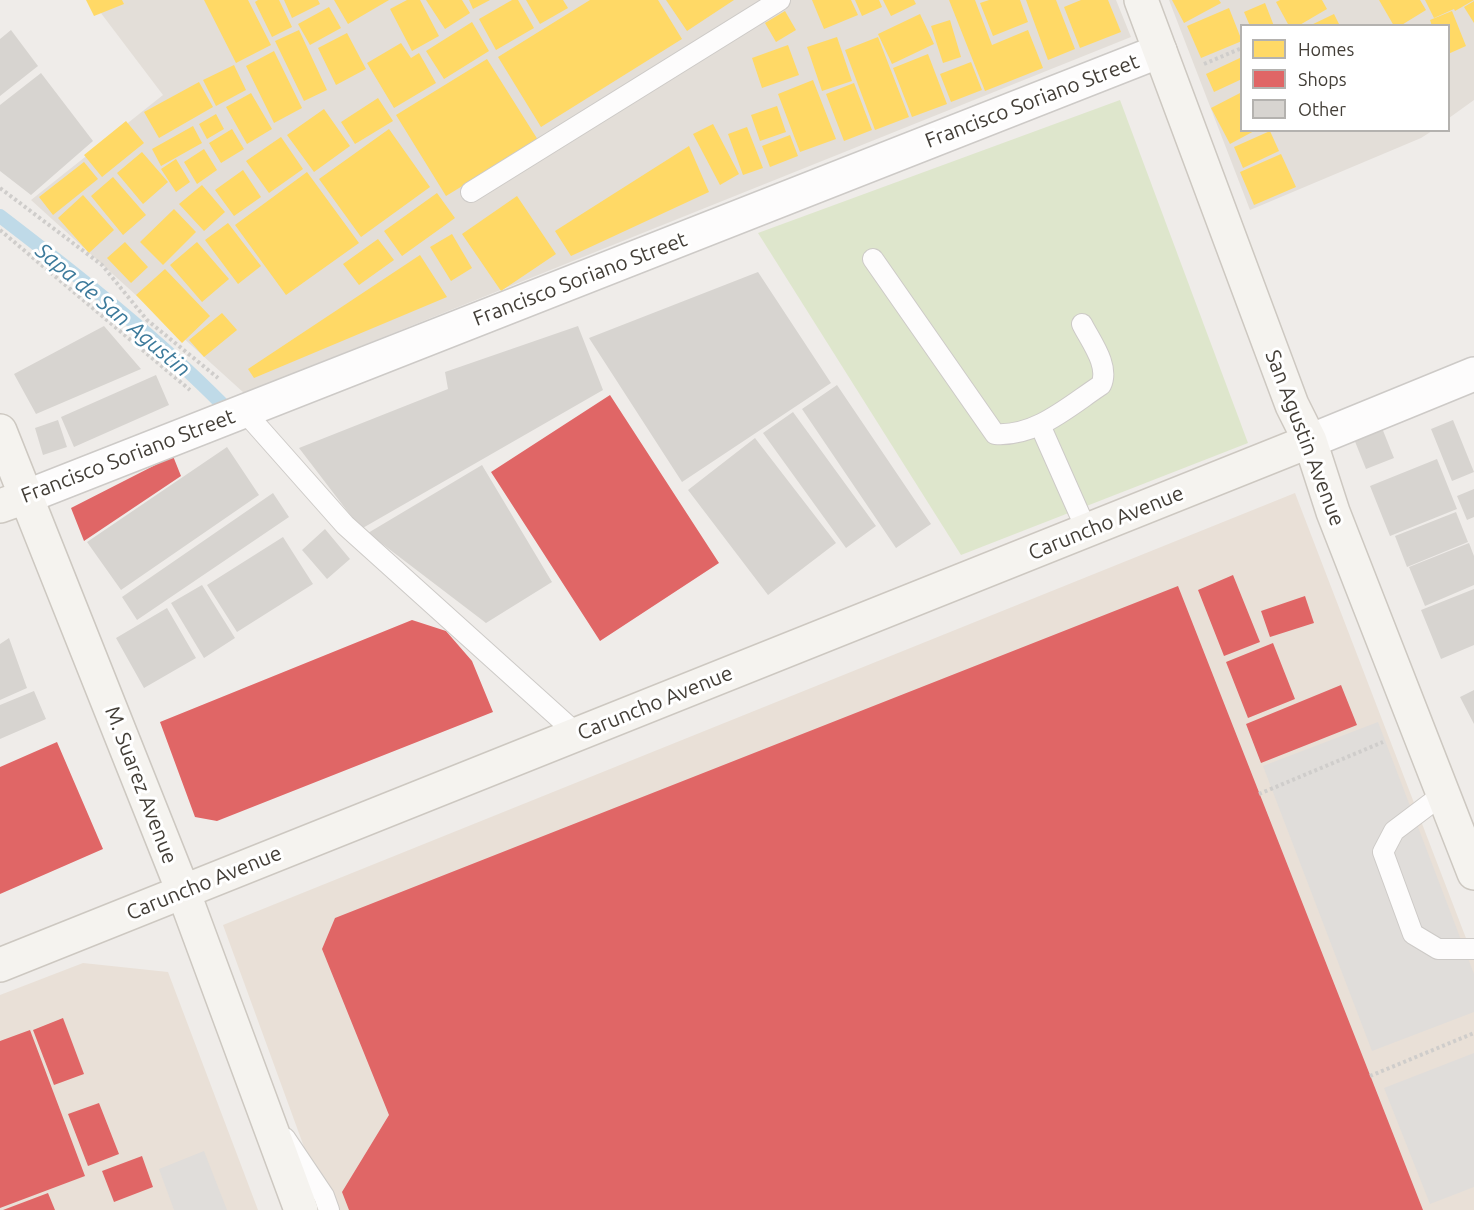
<!DOCTYPE html>
<style>
body{margin:0}
#map{position:relative;width:1474px;height:1210px;overflow:hidden;background:#efece9;font-family:Ubuntu,sans-serif}
canvas{display:block}
.legend{position:absolute;left:1240px;top:24px;width:210px;height:108px;box-sizing:border-box;background:#fff;border:2px solid #b4b2af;margin:0;padding:8px 10px;list-style:none;font-size:18px;color:#433e37}
.legend li{display:flex;align-items:center;gap:12px;height:30px}
.legend b{width:30px;border:2px solid #b4b2af}
</style>
<div id="map">
<canvas width="1474" height="1210"></canvas>
<ul class="legend">
<li><b style="height:16px;background:#ffd966"></b>Homes</li>
<li><b style="height:16px;background:#e06666"></b>Shops</li>
<li><b style="height:16px;background:#d7d4d0"></b>Other</li>
</ul>
</div>
<script>
const g = document.querySelector('canvas').getContext('2d');
g.lineJoin = 'round';
function fill(path, color) {
  g.fillStyle = color;
  g.fill(path, 'evenodd');
}
function trace(path, color, width, dash) {
  g.strokeStyle = color;
  g.lineWidth = width;
  g.lineCap = dash ? 'butt' : 'round';
  g.setLineDash(dash || []);
  g.stroke(path);
}
function write(font, color, halo, rows, align = 'center') {
  g.font = font + ' Ubuntu,sans-serif';
  g.lineWidth = 6;
  g.setLineDash([]);
  g.textBaseline = 'middle';
  g.strokeStyle = halo;
  g.fillStyle = color;
  for (const [text, x, y, turn = 0] of rows) {
    g.save();
    g.translate(x, y);
    g.rotate((+turn || 0) * Math.PI / 180);
    g.textAlign = isNaN(turn) ? turn : align;
    if (halo) g.strokeText(text, 0, 0);
    g.fillText(text, 0, 0);
    g.restore();
  }
}
fill(new Path2D(`
 M91,0h1025l15,37 -887,356 -213,-193 132,-105z
 M1169,0h305v100l-25,18 -1,-92h-206v104l190,1 -11,7 -171,72z`), '#e3ded8');
fill(new Path2D(`
 M1295,493l179,466v251h-1147l-104,-285z
 M83,963l85,9 90,238h-258v-215z`), '#e9e0d7');
fill(new Path2D(`
 M1120,100l128,343 -287,112 -203,-322z`), '#dee6cc');
fill(new Path2D(`
 M1378,722l96,252v38l-102,39 -109,-285z
 M1474,1053v134l-44,17 -46,-116z
 M204,1151l23,59h-53l-15,-41z`), '#e0ddda');
fill(new Path2D(`
 M86,0h36l2,4 -30,12z
 M204,0h44l23,45 -35,18z
 M258,0h21l13,27 -20,10 -17,-35z
 M284,0h34l2,4 -28,14z
 M334,0h55l-41,24z
 M407,0h13l19,36 -27,15 -22,-42z
 M426,0h36l8,13 -25,16z
 M469,0h21l-17,9z
 M512,0h6l16,28 -38,22 -17,-31z
 M526,0h37l5,8 -28,16z
 M590,0h68l24,39 -141,88 -43,-70z
 M666,0h68l-47,31z
 M812,0h39l7,15 -34,14z
 M855,0h24l3,7 -20,9z
 M883,0h31l2,4 -25,12z
 M949,0h26l17,45 36,-15 15,38 -58,23z
 M989,0h31l8,22 -35,14 -13,-33z
 M1026,0h30l19,49 -27,11z
 M1081,0h27l13,32 -41,16 -16,-41z
 M1172,0h47l2,3 -37,20z
 M1280,0h42l5,9 -29,17h-9l-13,-24z
 M1379,0h41l6,10 -26,16h-6z
 M1425,0h49l-19,11 -1,-2 -20,9z
 M1474,1v22l-10,-16z
 M1265,3l9,23h-24l-6,-14z
 M329,7l12,21 -31,17 -12,-21z
 M1229,8l13,33 -41,17 -14,-32z
 M785,11l11,19 -20,12 -11,-19z
 M1452,11l14,35 -18,8v-28h-16l-2,-6z
 M920,14l14,30 -42,20 -14,-30z
 M1334,14l6,12h-31z
 M950,20l11,37 -18,6 -12,-37z
 M472,22l17,29 -45,28 -18,-28z
 M299,30l28,60 -23,11 -29,-60z
 M347,33l19,36 -30,16 -18,-37z
 M837,37l15,44 -30,10 -15,-44z
 M878,37l31,80 -34,13 -30,-80z
 M401,43l10,15 8,-5 17,30 -42,25 -27,-45z
 M788,45l11,30 -37,13 -10,-30z
 M274,51l28,57 -28,15 -28,-57z
 M928,54l19,50 -35,13 -19,-49z
 M1242,57v22l-28,13 -8,-18z
 M487,59l51,81 -92,56 -50,-81z
 M971,62l11,28 -31,12 -11,-28z
 M234,65l12,25 -30,16 -13,-26z
 M813,80l23,59 -36,13 -22,-58z
 M199,82l14,25 -54,31 -15,-26z
 M854,83l18,47 -28,11 -18,-47z
 M1242,92v38h14l-26,14 -19,-36z
 M251,93l21,36 -25,15 -21,-37z
 M378,98l15,23 -38,23 -14,-22z
 M777,106l9,26 -26,9 -9,-26z
 M324,109l26,37 -36,26 -27,-37z
 M216,114l8,15 -17,10 -8,-15z
 M126,121l18,22 -42,34 -18,-22z
 M713,124l26,50 -19,11 -27,-51z
 M193,126l9,17 -41,23 -9,-17z
 M747,127l16,41 -20,7 -15,-41z
 M232,129l12,20 -23,14 -12,-20z
 M389,129l41,58 -69,50 -42,-58z
 M1270,131l9,20 -36,17 -9,-21z
 M790,135l8,21 -28,11 -8,-21z
 M281,137l22,32 -34,24 -23,-32z
 M689,146l20,46 -138,64 -16,-25z
 M204,149l13,21 -20,14 -13,-22z
 M142,152l26,30 -25,22 -26,-31z
 M1281,154l15,33 -42,18 -14,-33z
 M176,159l14,23 -14,10 -15,-23z
 M84,162l14,17 -45,36 -14,-18z
 M243,170l18,27 -27,19 -19,-26z
 M307,172l52,71 -73,52 -51,-70z
 M113,177l33,38 -23,20 -32,-39z
 M202,185l23,27 -21,19 -25,-27z
 M437,193l18,25 -53,38 -18,-25z
 M83,195l31,35 -25,23 -31,-35z
 M517,196l39,58 -55,37 -39,-57z
 M174,209l22,23 -33,33 -23,-23z
 M228,223l33,43 -23,18 -33,-44z
 M452,234l20,34 -21,13 -21,-34z
 M378,239l16,21 -35,25 -16,-21z
 M125,242l23,25 -17,16 -24,-25z
 M197,242l32,37 -27,23 -32,-37z
 M420,255l27,42 -193,81 -6,-9z
 M165,269l45,47 -28,27 -46,-48z
 M222,313l15,17 -33,27 -15,-17z`), '#ffd966');
fill(new Path2D(`
 M610,395l109,168 -119,78 -109,-169z
 M173,456l8,20 -97,65 -13,-33z
 M1233,575l27,67 -36,14 -26,-66z
 M1178,586l245,624h-1074l-7,-18 47,-77 -67,-166 13,-31z
 M1305,596l9,27 -44,14 -9,-26z
 M412,620l34,11 26,30 21,51 -276,109 -22,-4 -35,-95z
 M1273,643l22,56 -47,19 -22,-56z
 M1341,685l16,40 -96,38 -15,-39z
 M57,742l46,107 -103,45v-127z
 M63,1018l21,56 -30,11 -21,-55z
 M30,1030l55,146 -85,32v-167z
 M99,1103l20,51 -31,12 -20,-52z
 M142,1156l11,31 -39,15 -12,-31z
 M48,1193l7,17h-52z`), '#e06666');
trace(new Path2D(`
 M0,216c77,59 155,120 224,190`), '#bfdae8', 14);
fill(new Path2D(`
 M11,30l27,36 -38,30v-57z
 M41,73l52,68 -62,54 -31,-24v-66z
 M758,272l73,111 -149,99 -93,-144z
 M104,326l37,43 -105,45 -22,-40z
 M578,326l25,64 -242,139 -62,-81 149,-59 -3,-17z
 M156,375l13,30 -95,42 -13,-30z
 M837,385l94,139 -35,24 -94,-139z
 M793,412l83,114 -30,22 -83,-115z
 M58,420l9,27 -24,8 -8,-27z
 M1453,420l21,52 -22,9 -21,-52z
 M1382,428l12,30 -28,11 -12,-30z
 M755,438l81,105 -68,52 -80,-105z
 M227,447l32,48 -138,95 -34,-48z
 M1437,459l20,50 -67,27 -20,-50z
 M482,465l70,117 -66,41 -118,-90z
 M1474,489v28l-7,3 -10,-24z
 M273,493l16,24 -152,103 -15,-23z
 M1456,512l12,30 -61,25 -12,-31z
 M325,529l25,30 -23,20 -25,-29z
 M283,537l30,47 -76,48 -30,-47z
 M1469,543l5,13v29l-49,21 -16,-39z
 M202,585l33,53 -31,20 -33,-55z
 M1474,589v56l-33,14 -20,-49z
 M167,608l29,50 -52,30 -28,-50z
 M9,638l18,50 -27,12v-56z
 M1474,690v34l-14,-27z
 M34,691l12,28 -46,20v-34z`), '#d7d4d0');
const lane = new Path2D(`
 M471,192l309,-192
 M873,259l122,175c41,3 74,-28 106,-49 9,-19 -10,-43 -19,-61
 M244,411l101,114 232,209
 M1040,425l47,106
 M1443,794l-49,37 -11,21 30,82 25,15h36
 M285,1138l39,58 5,14`);
const street = new Path2D(`
 M1310,441l164,-67
 M28,496l1132,-445`);
const secondary = new Path2D(`
 M1141,0l151,405 18,36 23,71 141,361
 M0,431l183,460 118,319
 M0,506l28,-10
 M0,965l1310,-524`);
trace(lane, '#cdcac7', 22);
trace(street, '#cdcac7', 36);
trace(secondary, '#cdc8c1', 36);
trace(new Path2D(`
 M1204,64l38,-16
 M0,188l102,77 45,55 71,58
 M0,230l190,160
 M1259,794l124,-52
 M1370,1076l104,-43`), '#cfcdcb', 4, [3, 3]);
trace(lane, '#fdfcfc', 20);
trace(street, '#fdfcfc', 33);
trace(secondary, '#f5f3ef', 33);
write('21px', '#433e37', '#fff', [
 ["Francisco Soriano Street",1032,101,-21],
 ["Francisco Soriano Street",580,279,-21],
 ["San Agustin Avenue",1305,438,69],
 ["Francisco Soriano Street",128,456,-21],
 ["Caruncho Avenue",1106,523,-22],
 ["Caruncho Avenue",655,703,-22],
 ["M. Suarez Avenue",141,785,69],
 ["Caruncho Avenue",204,883,-22]
]);
write('italic 22px', '#3c7a9b', '#fff', [
 ["Sapa de San Agustin",113,310,40]
]);
</script>
